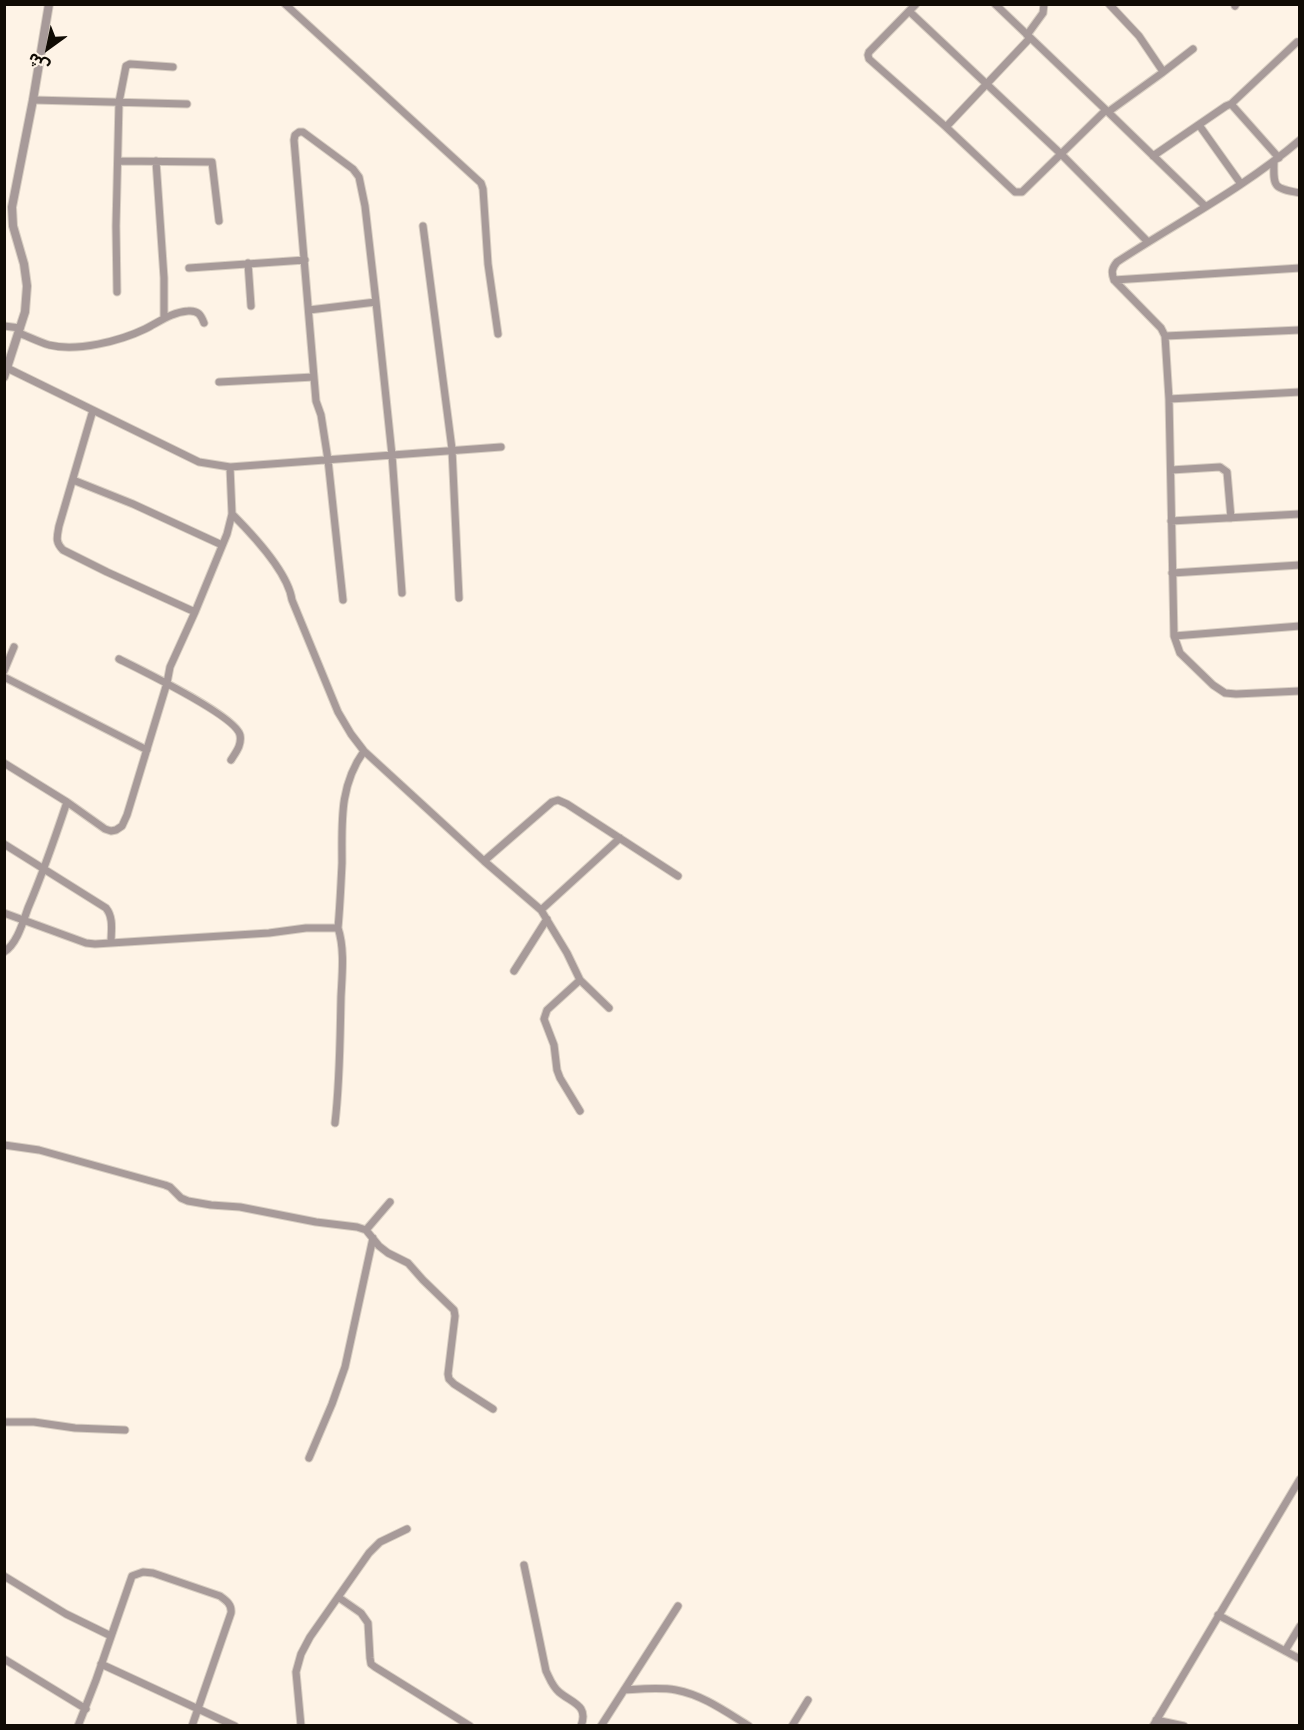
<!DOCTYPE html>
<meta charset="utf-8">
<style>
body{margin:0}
#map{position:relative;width:1304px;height:1730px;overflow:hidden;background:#fef3e6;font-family:"Exo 2","Noto Sans Arabic",sans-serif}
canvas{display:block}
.frame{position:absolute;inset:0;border:6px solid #100b04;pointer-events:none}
.north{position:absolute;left:18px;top:18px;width:60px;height:60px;-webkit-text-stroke:4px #fef3e6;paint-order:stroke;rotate:213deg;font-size:16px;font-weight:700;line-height:24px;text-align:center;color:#100b04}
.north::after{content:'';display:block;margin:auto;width:21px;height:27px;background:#100b04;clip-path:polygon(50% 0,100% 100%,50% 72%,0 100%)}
</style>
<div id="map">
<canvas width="1304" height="1730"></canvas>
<div class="frame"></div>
<div class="north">ش</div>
</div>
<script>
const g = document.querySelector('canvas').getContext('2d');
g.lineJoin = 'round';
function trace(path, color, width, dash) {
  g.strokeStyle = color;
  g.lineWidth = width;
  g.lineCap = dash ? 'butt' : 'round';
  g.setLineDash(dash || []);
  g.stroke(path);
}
const minor = new Path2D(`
 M285,4l196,179 2,6 5,75 10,70
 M916,4l-47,48 -1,3 1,4 77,68 69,65h7l84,-82 -111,-106
 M1235,6l1,-2
 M910,12l151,142 87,88
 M1027,35l16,-22 1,-9
 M1162,73l31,-24
 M33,100l154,4
 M1231,104l66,-62
 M1106,110l99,96
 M1108,112l54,-39v-3l-23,-34 -30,-32
 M1199,125l42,59
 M946,127l84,-89
 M1300,140c-56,48 -122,82 -183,122 -5,6 -6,10 -3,18l47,48 4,8 4,63 5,237 6,17 33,32 12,8 11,1 64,-3
 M1153,156l73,-50 5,-2 48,54
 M118,161l94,1 7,59
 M156,161l8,117v39
 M1274,162c-1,26 0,26 26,31
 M423,226l29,223 7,149
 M248,263l3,43
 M189,268l116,-8
 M1114,280l186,-12
 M117,292l-1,-66 3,-124 7,-36 4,-2 43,3
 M309,310l67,-8
 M4,326l16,2
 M19,333c10,4 20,9 30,12 28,7 71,-4 96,-16 14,-7 27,-17 43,-18 10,-1 13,4 16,12
 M1165,336l135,-6
 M7,368l192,94 31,5 271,-20
 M219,382l95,-5
 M1169,399l131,-7
 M93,410l-34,116c-2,11 -4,16 4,24l44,22 88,40
 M1171,470l49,-3 7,5 4,46
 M73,480l60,24 89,41
 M232,514c20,20 56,58 60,86l46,112 13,22 13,17 120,110 57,49 26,43 13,27 29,28
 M1171,521l129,-7
 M1172,573l128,-8
 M343,600l-15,-140 -7,-45 -5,-14 -22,-261 1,-5 4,-3h4l50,37 6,8 6,29 11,96 16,153 10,138
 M1174,636l126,-10
 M119,659c20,10 117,57 121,76 2,10 -4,17 -9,25
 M4,671l10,-24
 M4,677l143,73
 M4,763l63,39 38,27 6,2 5,-1 6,-4 5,-11 40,-132 3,-16 25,-55 32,-78 5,-20 -2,-47
 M4,844l102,64c8,10 5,23 5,35
 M484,861l68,-59 6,-2 9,4 111,72
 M541,910l79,-72
 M4,913l82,30 9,1 174,-11 37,-5h32c7,21 4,47 3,69 -1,42 -1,84 -6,126
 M338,928c2,-22 3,-44 4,-65 0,-41 -3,-77 22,-112
 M4,952c13,-8 19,-30 24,-44 15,-35 27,-70 39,-106
 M514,971l33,-52
 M580,1111l-20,-33 -3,-8 -3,-25 -10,-26 3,-9 33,-30
 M4,1145l35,5 126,35 5,2 11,11 7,3 23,4 29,2 76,15 41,5 9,3 13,16 9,7 20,10 15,17 31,30 1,6 -7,58 1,5 5,5 39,25
 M366,1230l24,-28
 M4,1422h30l41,6 50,2
 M309,1458l23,-54 13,-37 28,-129
 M524,1565l22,106c4,8 6,15 13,21 13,11 30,13 22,34
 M4,1576l62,38 45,22
 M338,1597l23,16 7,10 2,35 1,6 4,3 95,59
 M1218,1615l82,44
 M1285,1651l15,-25
 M4,1659l82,50
 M101,1664l134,62
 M624,1690c17,-1 35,-3 52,0 27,5 50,22 73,36
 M1156,1720l28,6
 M78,1726l18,-46 36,-104 11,-4 10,1 67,23c7,5 12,9 11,17l-39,113
 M301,1726l-5,-54 5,-18 9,-17 59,-84 11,-11 27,-13
 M601,1726l77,-120
 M792,1726l16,-26
 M1153,1726l147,-247`);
const tertiary = new Path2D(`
 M4,377l21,-65 2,-26 -3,-22 -11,-38 -1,-19 21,-107 16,-96`);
trace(minor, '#d8cec2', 9);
trace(tertiary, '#d8cec2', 10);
trace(minor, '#a79a99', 7);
trace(tertiary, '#a79a99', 8);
</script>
